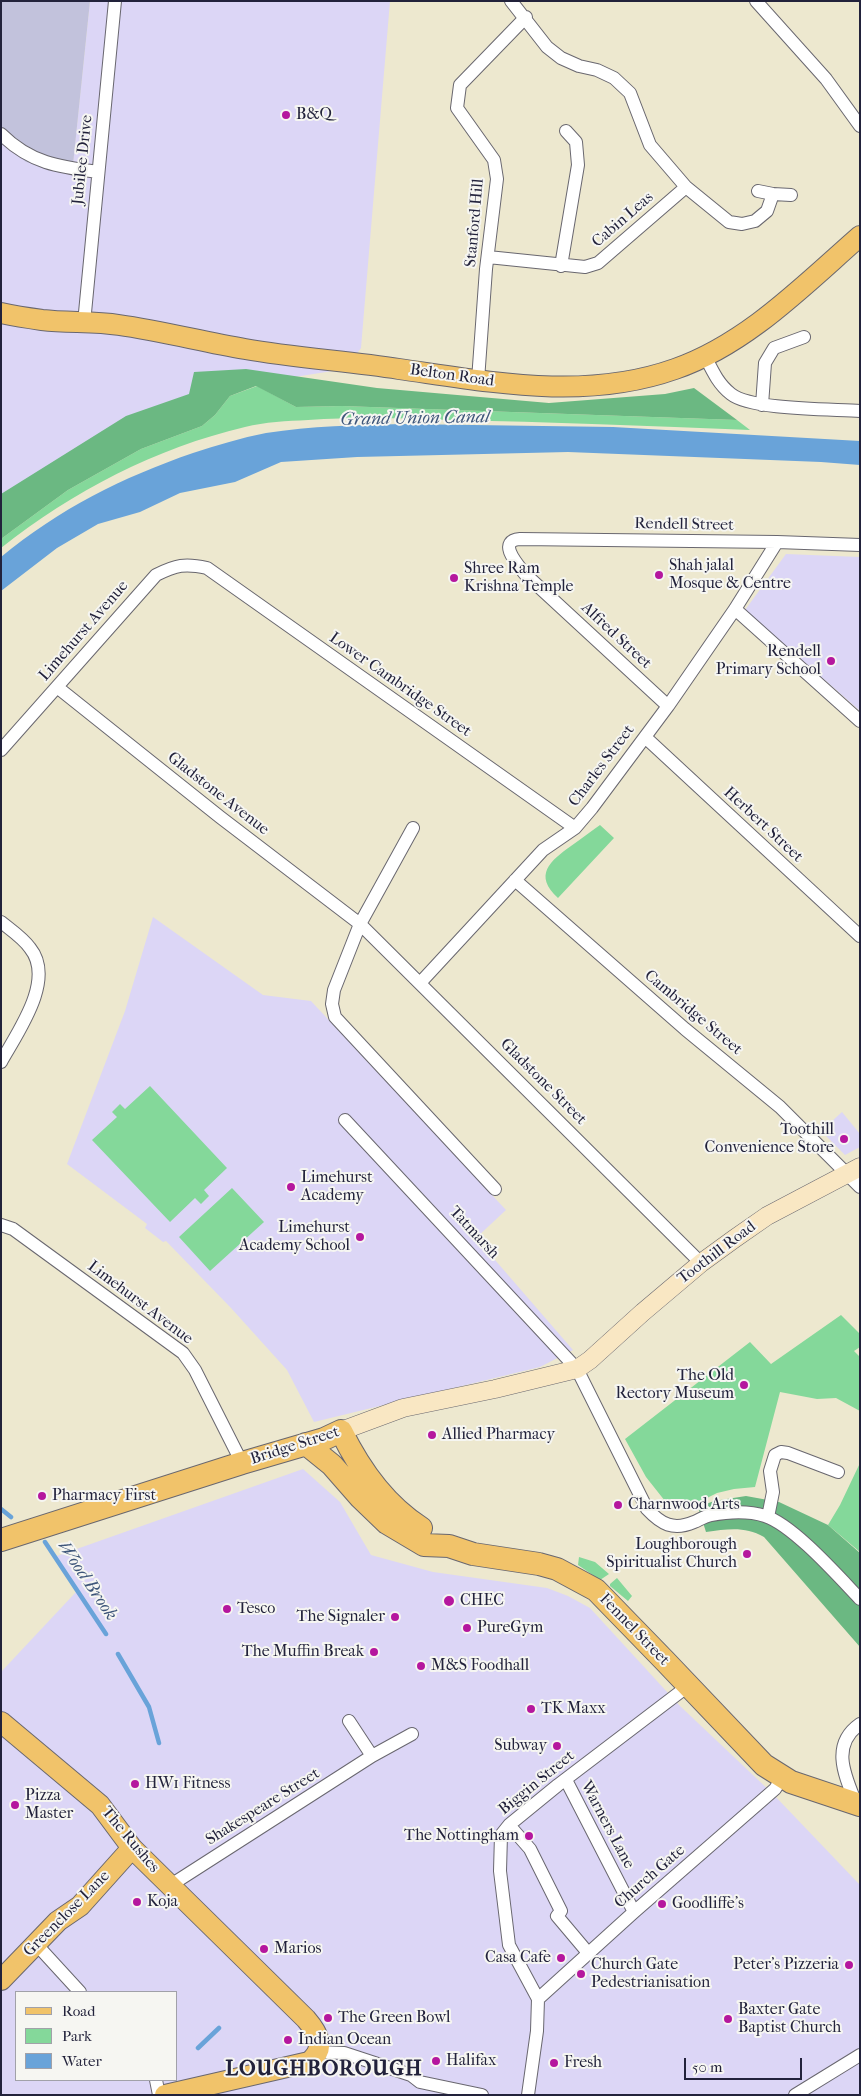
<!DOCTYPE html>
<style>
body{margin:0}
#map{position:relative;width:861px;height:2096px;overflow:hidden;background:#ede8cf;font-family:"IM FELL French Canon",serif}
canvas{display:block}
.frame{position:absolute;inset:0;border:2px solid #22223b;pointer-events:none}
.legend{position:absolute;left:15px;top:1991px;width:162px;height:90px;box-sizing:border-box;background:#f6f6f2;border:1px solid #a1a1a9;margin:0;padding:6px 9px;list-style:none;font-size:15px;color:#22223b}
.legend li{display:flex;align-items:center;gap:10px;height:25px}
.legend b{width:25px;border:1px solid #a1a1a9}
.scale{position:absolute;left:684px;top:2058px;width:118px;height:22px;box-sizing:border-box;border:2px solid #22223b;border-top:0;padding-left:6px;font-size:15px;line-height:18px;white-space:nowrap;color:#22223b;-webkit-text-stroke:4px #f6f6f2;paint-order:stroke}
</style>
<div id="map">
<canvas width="861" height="2096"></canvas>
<div class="frame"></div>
<ul class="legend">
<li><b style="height:6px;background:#f1c36a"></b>Road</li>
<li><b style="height:14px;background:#84d89a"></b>Park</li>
<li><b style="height:14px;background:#69a3d9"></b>Water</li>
</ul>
<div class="scale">50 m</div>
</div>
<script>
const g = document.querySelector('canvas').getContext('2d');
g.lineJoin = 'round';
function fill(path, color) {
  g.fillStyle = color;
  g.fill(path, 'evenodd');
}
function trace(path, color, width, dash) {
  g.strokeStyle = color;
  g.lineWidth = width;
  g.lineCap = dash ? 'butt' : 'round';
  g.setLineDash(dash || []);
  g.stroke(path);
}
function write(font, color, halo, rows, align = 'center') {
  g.font = font + ' "IM FELL French Canon",serif';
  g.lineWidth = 4;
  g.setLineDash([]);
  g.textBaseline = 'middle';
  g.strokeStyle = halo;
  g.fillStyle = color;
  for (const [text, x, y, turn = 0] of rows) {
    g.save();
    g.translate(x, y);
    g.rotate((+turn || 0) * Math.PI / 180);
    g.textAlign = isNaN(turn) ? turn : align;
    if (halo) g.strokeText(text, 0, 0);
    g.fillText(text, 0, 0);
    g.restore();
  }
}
fill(new Path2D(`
 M90,1h300l-29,347 -16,21 -132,21 -212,125v-374l71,32z
 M786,554l74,3v154l-115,-101z
 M153,917l110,78 48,6 195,209 -30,28 97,112 -33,17 -226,55 -27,-52 -56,-62 -65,-67 -3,1 -18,-14 2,-4 -80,-60 58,-153z
 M842,1112l18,22v13l-15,8 -24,-24z
 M303,1469l37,33 31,53 62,17 114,16 21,8 22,12 89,97 94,89 87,91v210h-859v-423l75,-80 -22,-35zM16,1992h160v88h-160z`), '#dcd6f6');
fill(new Path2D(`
 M1,1h89l-18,173 -46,-12 -25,-21z`), '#c2c2dc');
fill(new Path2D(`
 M257,386l39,21 46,-1 395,14 13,10c-100,-4 -201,-8 -301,-10 -48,-2 -94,-3 -141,0 -21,1 -43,2 -63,7 -89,21 -172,64 -244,121v-9l67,-49 73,-41 61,-23 13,-11 15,-19z
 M600,825l14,13 -56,60c-25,-23 -8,-37 13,-52 10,-7 19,-14 29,-21z
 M150,1086l77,82 -23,22 5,6 -8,8 -6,-6 -25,24 -78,-82 25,-23 -5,-5 8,-8 5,5z
 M232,1188l32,34 -54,49 -31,-34z
 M841,1315l19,19v13l-6,4 6,6v54l-24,-13 -19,1 -37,-7 -25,95 -21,2 -17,4 -18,9 -20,6 -14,-7 -19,-24 -21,-38 125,-97 21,22z
 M860,1463v89l-32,-27 12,-20z
 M579,1557l16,5 14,12 -9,6 -22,-15z
 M617,1578l15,18 -4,5 -18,-15v-2z`), '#84d89a');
fill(new Path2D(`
 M246,369l131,19 172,15 116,-9 29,-6 43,32 -395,-14 -46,1 -40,-21 -26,10 -15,19 -13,11 -61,23 -73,41 -67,49v-45l125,-78 63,-22 5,-22z
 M746,1496l33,6 49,23 32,28v94l-96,-110c-19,-11 -36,-8 -58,-5l-8,-25 16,-6z`), '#6bb882');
fill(new Path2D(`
 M402,424l211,3 247,14v24l-39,-3 -253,-10 -211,5 -76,5 -46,20 -55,11 -40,19 -42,12 -41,24 -56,43v-34c58,-48 122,-80 192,-104 24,-8 48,-15 73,-20 45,-7 91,-8 136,-9z`), '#69a3d9');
trace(new Path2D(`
 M1,1509l10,8
 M45,1542l61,92
 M118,1654l31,53 10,36
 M198,2048l21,-20`), '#69a3d9', 4.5);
const street = new Path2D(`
 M511,1l36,46 14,11 18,8 18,4 17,8 16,15 20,52 36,42 43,35 13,2 13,-3 12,-10 6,-17
 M756,1l70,78 34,47
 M1,134c29,29 58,33 97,38
 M758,191l15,3 18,1
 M488,257l97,10 13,-4 88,-76
 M561,266l17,-101 -2,-23 -10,-11
 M84,323l31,-322
 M705,356c7,14 13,28 26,38 20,16 100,15 129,17
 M478,380l8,-111 11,-90 -3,-19 -37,-52 3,-23 66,-68
 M762,405l3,-42 9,-15 30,-11
 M735,609l125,112
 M57,687l163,130 140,107 341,339
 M668,706l-143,-132c-7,-9 -29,-33 -5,-35l257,3 83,3
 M645,737l215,199
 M1,750l155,-175c20,-10 29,-12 51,-7l368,260
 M413,828l-53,96 -26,66 -2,14 3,13 160,172
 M515,880l170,149 95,78 80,80
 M1,922c10,8 22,16 29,26 26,32 -13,85 -29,114
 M420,983l123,-133 32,-22 17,-20 76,-102 67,-97 42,-67
 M345,1120l232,249 70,140c14,15 26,22 47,13 5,-2 11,-6 17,-7 17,-3 38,-4 54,1 28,9 73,60 95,83
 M1,1225l12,4 170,124 12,17 47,93
 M768,1517l5,-25 -3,-21 5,-16 6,-3 7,1 50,19
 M349,1721l23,35
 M566,1780l68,132
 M856,1803c-11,-27 -26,-58 4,-79
 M509,1825l21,24 31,62 -4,5 32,38
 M171,1887l3,-4 198,-127 40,-22
 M36,1944l44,48
 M538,1999l96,-87 141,-123 7,-11
 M318,2052l26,1 67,22 9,7 62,13
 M156,2080l3,15
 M528,2095l9,-64 1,-32 -29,-54 -9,-74 1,-36 8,-10 49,-40 130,-99
 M795,2095l65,-40`);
const secondary = new Path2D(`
 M341,1431l62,-23 92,-19 82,-20 13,-9 53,-48 58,-49 33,-24 33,-23 93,-49`);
const primary = new Path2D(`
 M1,313c14,3 27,5 41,7 26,3 52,1 77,5 43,6 84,17 126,24 51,9 103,12 154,20 92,13 186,32 276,0 72,-25 129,-84 185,-133
 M1,1722l99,83 32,43 174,171c12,14 21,29 3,43l-144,33
 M1,1980l57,-59 22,-15 52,-58`);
const highway = new Path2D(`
 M306,1444l26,21 28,32 27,26 37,22 25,1 24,8 66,10 18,5 39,21 69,71 99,104 27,17 69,23
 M1,1540l241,-77 82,-24 17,-8c19,39 44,74 80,97`);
trace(street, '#69676f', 14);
trace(secondary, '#69676f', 19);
trace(primary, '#69676f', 22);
trace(highway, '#69676f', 24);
trace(street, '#fff', 12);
trace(secondary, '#f9e7c3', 18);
trace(primary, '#f1c36a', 20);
trace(highway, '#f1c36a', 22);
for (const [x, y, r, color] of [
 [286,115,5,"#b5179e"],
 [659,575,5,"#b5179e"],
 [454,578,5,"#b5179e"],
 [831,661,5,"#b5179e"],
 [844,1139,5,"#b5179e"],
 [291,1187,5,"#b5179e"],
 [360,1237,5,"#b5179e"],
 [744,1385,5,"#b5179e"],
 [432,1435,5,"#b5179e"],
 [42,1496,5,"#b5179e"],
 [618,1505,5,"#b5179e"],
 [747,1554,5,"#b5179e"],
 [449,1601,6,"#b5179e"],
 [227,1609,5,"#b5179e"],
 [395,1617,5,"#b5179e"],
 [467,1628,5,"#b5179e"],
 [374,1652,5,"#b5179e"],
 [421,1666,5,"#b5179e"],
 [531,1709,5,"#b5179e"],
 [557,1746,5,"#b5179e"],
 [135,1784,5,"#b5179e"],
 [15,1805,5,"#b5179e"],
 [529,1836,5,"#b5179e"],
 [137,1902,5,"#b5179e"],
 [662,1904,5,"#b5179e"],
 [264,1949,5,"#b5179e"],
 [561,1958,5,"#b5179e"],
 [849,1965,5,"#b5179e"],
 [581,1974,5,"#b5179e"],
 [328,2018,5,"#b5179e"],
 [728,2019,5,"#b5179e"],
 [288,2040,5,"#b5179e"],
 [436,2061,5,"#b5179e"],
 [554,2063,5,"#b5179e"]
]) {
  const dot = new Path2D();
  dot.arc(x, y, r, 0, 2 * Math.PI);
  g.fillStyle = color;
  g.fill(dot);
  trace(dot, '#f6f6f2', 2);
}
write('16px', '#22223b', '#f6f6f2', [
 ["B&Q",296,115],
 ["Shah jalal",669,566],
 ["Mosque & Centre",669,584],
 ["Shree Ram",464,569],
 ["Krishna Temple",464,587],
 ["Rendell",821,652,"right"],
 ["Primary School",821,670,"right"],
 ["Toothill",834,1130,"right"],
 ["Convenience Store",834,1148,"right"],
 ["Limehurst",301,1178],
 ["Academy",301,1196],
 ["Limehurst",350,1228,"right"],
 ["Academy School",350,1246,"right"],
 ["The Old",734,1376,"right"],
 ["Rectory Museum",734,1394,"right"],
 ["Allied Pharmacy",442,1435],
 ["Pharmacy First",52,1496],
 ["Charnwood Arts",628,1505],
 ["Loughborough",737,1545,"right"],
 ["Spiritualist Church",737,1563,"right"],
 ["CHEC",460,1601],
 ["Tesco",237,1609],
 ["The Signaler",385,1617,"right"],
 ["PureGym",477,1628],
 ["The Muffin Break",364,1652,"right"],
 ["M&S Foodhall",431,1666],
 ["TK Maxx",541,1709],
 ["Subway",547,1746,"right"],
 ["HW1 Fitness",145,1784],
 ["Pizza",25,1796],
 ["Master",25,1814],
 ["The Nottingham",519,1836,"right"],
 ["Koja",147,1902],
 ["Goodliffe's",672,1904],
 ["Marios",274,1949],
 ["Casa Cafe",551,1958,"right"],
 ["Church Gate",591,1965],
 ["Pedestrianisation",591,1983],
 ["Peter's Pizzeria",839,1965,"right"],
 ["Baxter Gate",738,2010],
 ["Baptist Church",738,2028],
 ["The Green Bowl",338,2018],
 ["Indian Ocean",298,2040],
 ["Halifax",446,2061],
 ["Fresh",564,2063]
], 'left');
write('16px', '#22223b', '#f6f6f2', [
 ["Jubilee Drive",83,160,-84],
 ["Cabin Leas",623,220,-41],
 ["Stanford Hill",475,223,-85],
 ["Belton Road",452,376,8],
 ["Rendell Street",684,525,1],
 ["Limehurst Avenue",84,631,-49],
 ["Alfred Street",616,636,43],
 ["Lower Cambridge Street",400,685,35],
 ["Charles Street",602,766,-53],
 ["Gladstone Avenue",218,794,38],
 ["Herbert Street",763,825,43],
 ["Cambridge Street",693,1013,40],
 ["Gladstone Street",543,1082,45],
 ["Tatmarsh",474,1233,47],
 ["Toothill Road",717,1253,-37],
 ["Limehurst Avenue",140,1303,37],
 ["Bridge Street",295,1446,-18],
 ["Fennel Street",634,1630,46],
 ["Biggin Street",537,1783,-39],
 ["Shakespeare Street",263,1807,-32],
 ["Warners Lane",607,1825,62],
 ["The Rushes",130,1840,50],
 ["Church Gate",650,1877,-41],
 ["Greenclose Lane",67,1914,-45]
]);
write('italic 18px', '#3e567a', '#f6f6f2', [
 ["Grand Union Canal",415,419,-1],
 ["Wood Brook",87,1581,56]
]);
g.letterSpacing = '1px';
write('bold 21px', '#22223b', '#f6f6f2', [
 ["LOUGHBOROUGH",324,2070]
]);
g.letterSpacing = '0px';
</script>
